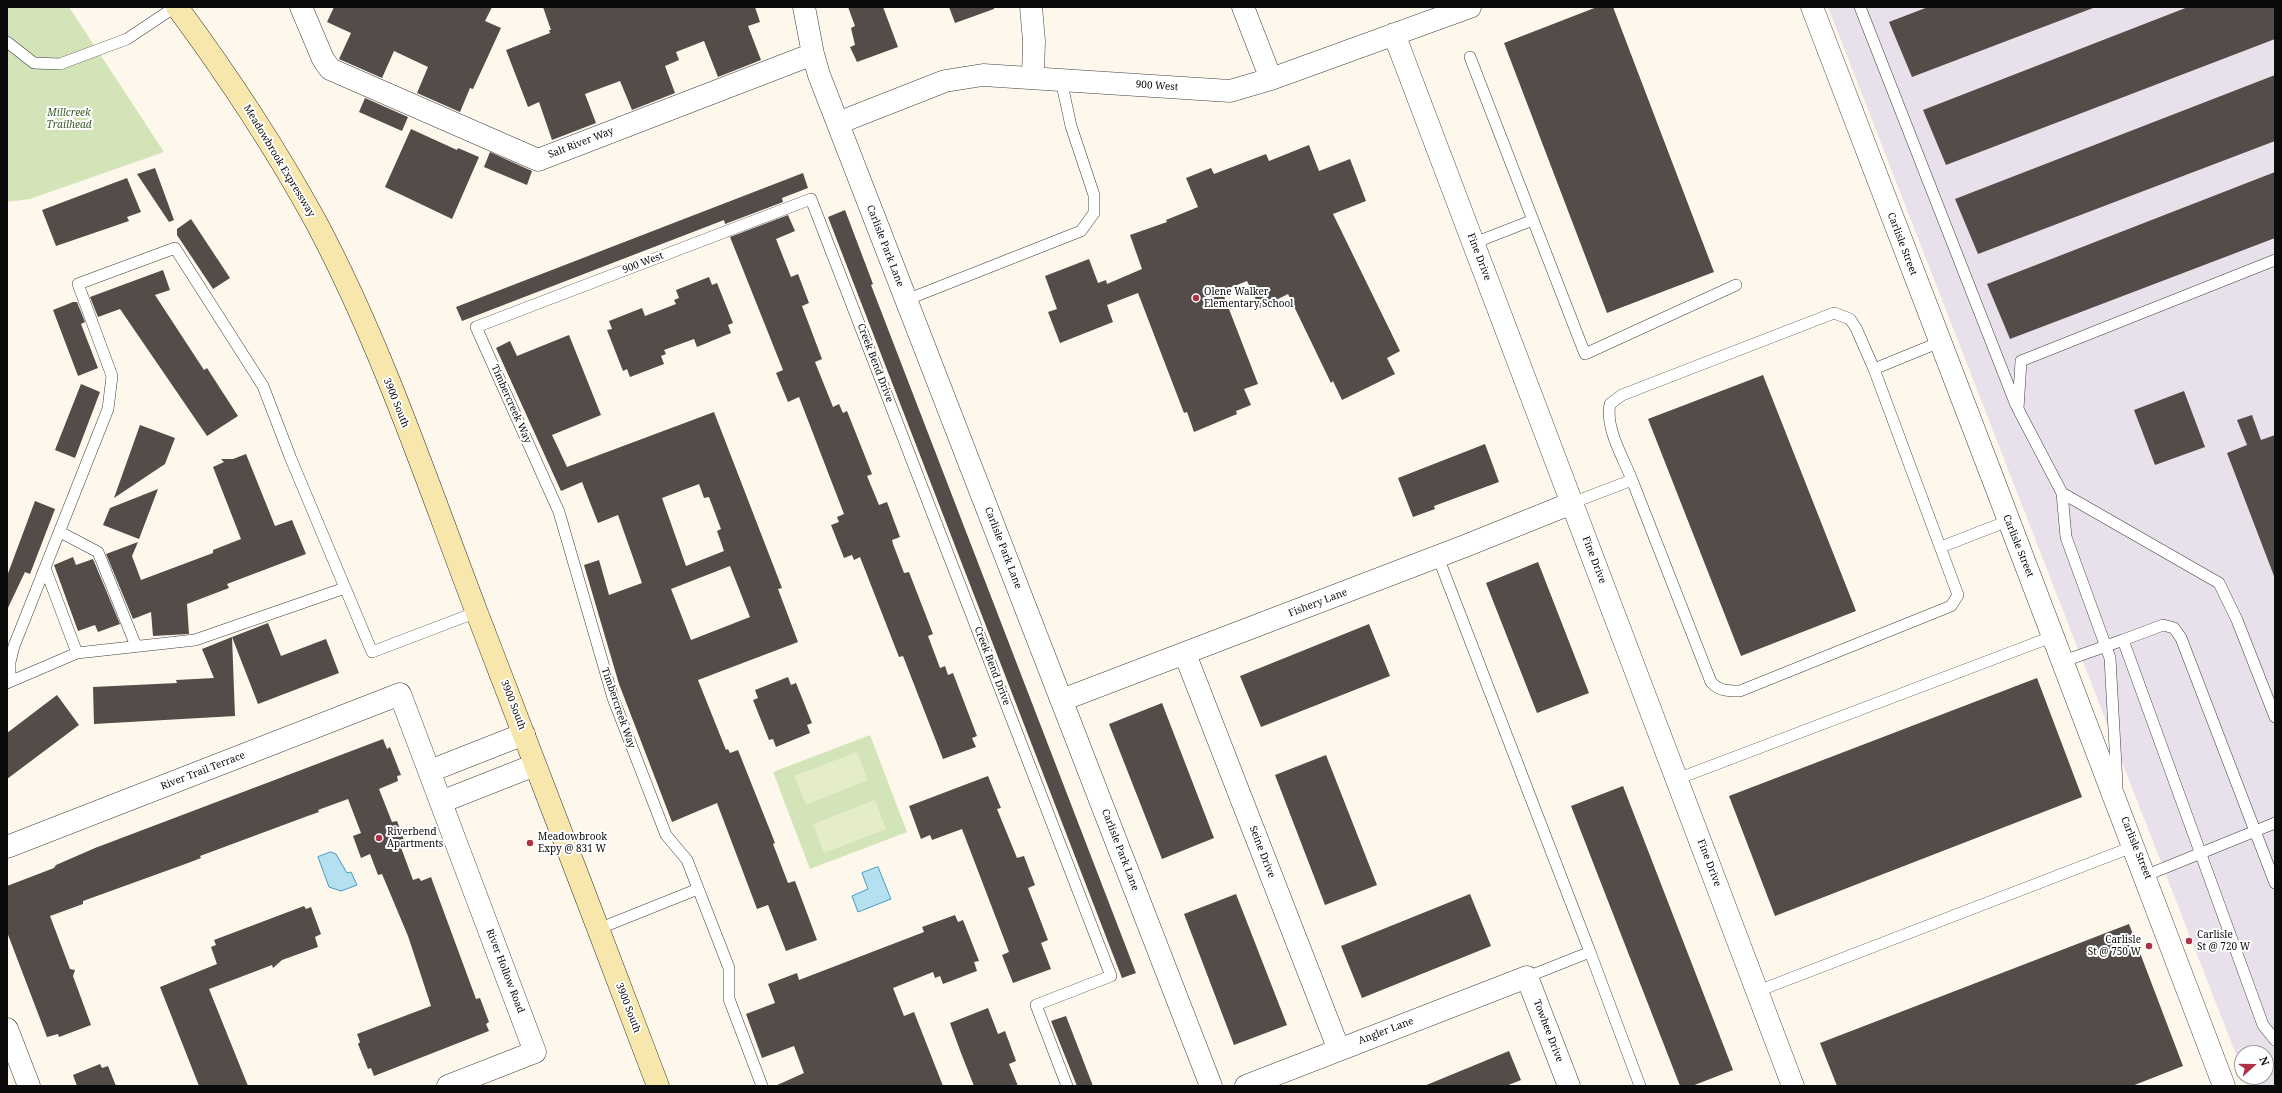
<!DOCTYPE html>
<style>
body{margin:0}
#map{position:relative;width:2282px;height:1093px;overflow:hidden;background:#fdf8eb;font-family:"Noto Serif",serif}
canvas{display:block}
.frame{position:absolute;inset:0;border:8px solid #0b0b0b;pointer-events:none}
.north{position:absolute;left:2234px;top:1045px;width:40px;height:40px;box-sizing:border-box;background:#fff;border:1px solid #9d9d9d;border-radius:50%;rotate:69deg;font-size:11px;font-weight:700;line-height:16px;text-align:center;color:#0b0b0b}
.north::after{content:'';display:block;margin:auto;width:14px;height:18px;background:#ae3145;clip-path:polygon(50% 0,100% 100%,50% 72%,0 100%)}
</style>
<div id="map">
<canvas width="2282" height="1093"></canvas>
<div class="frame"></div>
<div class="north">N</div>
</div>
<script>
const g = document.querySelector('canvas').getContext('2d');
g.lineJoin = 'round';
function fill(path, color) {
  g.fillStyle = color;
  g.fill(path, 'evenodd');
}
function trace(path, color, width, dash) {
  g.strokeStyle = color;
  g.lineWidth = width;
  g.lineCap = dash ? 'butt' : 'round';
  g.setLineDash(dash || []);
  g.stroke(path);
}
function write(font, color, halo, rows, align = 'center') {
  g.font = font + ' "Noto Serif",serif';
  g.lineWidth = 4;
  g.setLineDash([]);
  g.textBaseline = 'middle';
  g.strokeStyle = halo;
  g.fillStyle = color;
  for (const [text, x, y, turn = 0] of rows) {
    g.save();
    g.translate(x, y);
    g.rotate((+turn || 0) * Math.PI / 180);
    g.textAlign = isNaN(turn) ? turn : align;
    if (halo) g.strokeText(text, 0, 0);
    g.fillText(text, 0, 0);
    g.restore();
  }
}
fill(new Path2D(`
 M1828,7h447v1079h-27l-3,-9h21v-24h-24v17z`), '#e8e0ea');
fill(new Path2D(`
 M7,7h62l95,145 -134,47 -23,3z
 M870,735l37,97 -97,37 -37,-97z`), '#d4e4b9');
fill(new Path2D(`
 M857,752l11,28 -62,25 -12,-29z
 M875,800l11,29 -62,24 -11,-29z`), '#e4ecca');
const water = new Path2D(`
 M331,852l5,2 11,19 4,-1 6,13 -16,6 -12,-4 -11,-30z
 M878,867l13,32 -33,13 -6,-16 16,-7 -6,-16z`);
fill(water, '#b5e0f0');
trace(water, '#429cc0', 1);
fill(new Path2D(`
 M334,7h158l-7,14 16,7 -28,61 -3,-1 -10,24 -43,-19 11,-26 -34,-16 -12,27 -43,-19 12,-26 -24,-11z
 M543,7h212l5,15 -12,4 13,34 -43,17 -14,-36 -28,11 3,8 -14,6 10,27 -43,17 -12,-29 -35,13 11,29 -44,17 -13,-38 -11,5 -22,-57 44,-17 -1,-3h2z
 M848,7h35l15,40 -41,15 -7,-15 5,-2 -4,-17 4,-2z
 M949,7h45v2l-39,14z
 M1597,7h16l101,265 -107,41 -103,-270z
 M1928,7h164l1,1 -181,69 -23,-55z
 M2188,7h87v32l-329,126 -23,-55z
 M2275,75v66l-297,113 -23,-55z
 M365,98l43,19 -6,14 -43,-19z
 M411,129l46,21 1,-2 21,9 -27,62 -67,-32z
 M1309,145l10,26 31,-12 16,42 -33,13 67,137 -13,7 8,16 -53,26 -9,-19 -2,2 -43,-89 -28,14 -13,-27 -25,10 36,93 -14,5 7,16 -15,6 1,3 -43,18 -7,-20 -3,1 -46,-120 -31,12 6,17 -53,21 -12,-31 9,-3 -12,-33 44,-17 9,24 8,-3 1,4 35,-15 -12,-34 37,-13 -1,-2 32,-13 -12,-29 25,-10 3,6 52,-20 3,7z
 M490,152l42,19 -5,14 -43,-18z
 M155,168l19,52 -5,2 -32,-48z
 M2275,172v66l-265,101 -23,-55z
 M803,173l5,15 -26,10 1,4 -58,22 -1,-4 -262,101 -6,-14z
 M127,178l14,34 -14,5 2,4 -73,25 -14,-36z
 M845,210l28,74 -2,1 265,688 -14,5 -294,-761z
 M788,215l7,16 -19,8 15,38 7,-3 11,29 -7,3 20,53 -7,3 18,45 6,-3 4,9 4,-2 25,63 -5,2 12,29 8,-3 13,35 -8,3 1,4 11,29 5,-1 24,62 -5,2 12,32 5,-2 3,9 5,-2 24,63 -5,2 4,9 -33,12 -40,-103 -4,1 -39,-100 -6,3 -2,-5 -8,3 -13,-33 8,-3 -2,-5 7,-3 -45,-117 -11,5 -12,-29 7,-3 -53,-133z
 M191,219l39,59 -17,11 -36,-54v-6z
 M163,270l7,20 -15,5 49,75 3,-2 31,48 -31,20 -87,-127 -22,8 -8,-20z
 M709,277l3,8 5,-2 16,40 -5,2 3,8 -34,14 -3,-8 -30,11 2,4 -5,2 3,8 -34,13 -3,-8 -4,2 -16,-41 5,-1 -3,-8 33,-13 3,8 31,-12 -2,-4 5,-2 -3,-8z
 M73,302h4l8,20 -4,2 17,44 -20,8 -25,-66z
 M569,335l32,80 -49,20 15,32 147,-55 68,176 -4,1 20,53 -100,38 28,70 2,-1 2,4 8,-3 37,93 -2,1 15,39 7,-2 22,59 -31,11 -18,-46 -11,4 -40,-106 -45,19 -53,-138 -35,-119 15,-5 10,35 33,-12 -24,-68 -20,8 -16,-41 -21,9 -65,-143 14,-7 7,15zM699,484l5,14 5,-1 12,32 -4,2 7,20 -38,15 -24,-68zM730,566l20,51 -59,23 -20,-51z
 M1763,375l93,236 -115,45 -93,-237z
 M81,384l19,8 -25,66 -20,-8z
 M2184,391l21,56 -50,18 -21,-55z
 M2252,415l9,25 14,-5 -1,141 -47,-123 20,-8 -10,-25z
 M140,425l35,13 -10,26 -51,34z
 M1485,444l14,38 -65,24 1,3 -22,8 -15,-39z
 M246,454l29,72 17,-6 14,34 -79,30 2,4 -42,16 2,30 -36,2 -2,-24 -18,7 -27,-65 32,-12 -6,14 9,24 72,-27v-3l28,-11 -28,-72 11,-5 -3,-3h12z
 M158,489l-19,50 -36,-14 7,-17z
 M35,501l20,8 -25,65 -5,-2 -18,38v-34z
 M73,557l3,8 17,-6 27,65 -22,8 -3,-7 -17,6 -24,-66z
 M1538,562l51,131 -52,20 -51,-130z
 M268,623l13,33 45,-17 13,34 -81,31 -26,-67z
 M1369,624l21,52 -129,51 -21,-51z
 M232,637l3,79 -141,8 -1,-37 84,-4 -1,-3 38,-2 -12,-29z
 M788,677l3,8 5,-2 16,40 -5,2 3,8 -34,14 -3,-8 -4,1 -16,-40 5,-2 -3,-8z
 M2037,678l45,119 -307,119 -46,-120z
 M57,695l22,30 -72,54v-46z
 M1162,703l52,135 -52,21 -53,-135z
 M383,739l4,10 3,-2 11,28 -4,1 1,5 -19,8 13,33 5,-1 7,19 -5,2 14,38 6,-2 2,3 10,-4 45,122 4,-1 9,24 -3,2 3,7 -115,45 -3,-8 -3,1 -10,-25 2,-2 -3,-8 74,-28 -23,-70 -26,-62 -4,1 -8,-21 -9,4 -8,-22 8,-3 -13,-34 -30,11 1,2 -14,5 -105,39 1,2 -13,5 -105,38v3l-33,12 20,53 5,1 -2,6 18,49 -32,12 -1,-3 -11,3 -40,-105v-46l47,-18 2,-3 39,-17z
 M1326,755l51,130 -52,20 -50,-130z
 M988,776l13,32 -4,1 20,49 7,-2 11,29 -7,3 20,52 -7,3 10,26 -38,14 -11,-28 7,-3 -47,-123 -30,11 -2,-5 -9,4 -12,-33z
 M1623,786l110,284 -41,16h-12l-109,-280z
 M1236,894l51,131 -53,20 -50,-131z
 M1470,894l21,52 -129,52 -21,-52z
 M304,906l2,3 5,-2 10,27 -6,3 3,10 -36,13 -9,8 -1,-3 -63,24 39,97h-49l-39,-99 57,-23 -6,-17 5,-2 -2,-5z
 M955,915l3,7 5,-2 16,41 -5,1 3,9 -34,13 -3,-8 -5,2 -2,-6 -40,16 11,28 10,-4 29,74h-168l29,-13 -10,-27 -32,12 -16,-44 29,-11 -7,-19 29,-11 2,7 125,-48 -2,-5z
 M2129,924l54,142 -51,20h-295l-17,-43z
 M988,1008l10,26 7,-3 11,30 -7,3 9,22h-44l-13,-33 -11,-30z
 M1066,1016l27,70h-16l-26,-65z
 M1509,1051l12,29 -15,6h-82z
 M100,1064l2,4 6,-2 8,20h-39l-4,-11z`), '#534c49');
const lane = new Path2D(`
 M1860,7l156,398
 M7,42l27,21 26,1 67,-25 48,-32
 M1470,57l63,163 -59,23
 M1533,220l52,134 151,-69
 M906,300l175,-69 13,-18v-18l-23,-69 -10,-46
 M1874,369l66,-27
 M2062,493l157,90 18,37 38,97
 M1572,503l60,-23 79,202c8,9 17,9 29,9l211,-85 7,-11 -84,-226 -18,-41 -6,-9 -16,-6 -212,82 -12,9c-5,24 13,53 22,76
 M60,532l38,20 38,94
 M1941,547l67,-26
 M1438,557l152,395 -63,25
 M45,568l32,85
 M2064,661l59,-21
 M10,681v-19l4,-16 94,-237 4,-33 -34,-92 97,-36 88,138 28,73 81,193 105,-40
 M7,683l70,-30 118,-13 150,-52
 M1677,779l377,-143
 M2117,784l-7,-126 -44,-121 -4,-44 -44,-84 3,-48 254,-101
 M2147,875l128,-52
 M2275,883l-94,-245 -7,-10 -11,-3 -40,15 140,385 12,15
 M598,929l100,-40
 M1590,952l50,134
 M1758,991l377,-145
 M762,1086l-33,-87v-31l-42,-108 -21,-25 -53,-137 -54,-186 -83,-185 335,-128 300,777 -75,29 31,81`);
const street = new Path2D(`
 M301,7l22,52 7,10 208,91 275,-106
 M804,7l9,47 6,21 392,1011
 M1031,7l3,34 -1,36
 M1243,7l28,72
 M1812,7c137,360 277,718 412,1079
 M1394,34l399,1052
 M838,123l107,-42 38,-6 247,16 41,-12 199,-72
 M1185,654l154,396
 M1062,700l403,-154 107,-43
 M430,771l94,-37
 M441,802l94,-37
 M7,847l393,-153 135,358 -87,34
 M7,1029l22,57
 M1246,1086l281,-109 42,109`);
const secondary = new Path2D(`
 M177,7c51,69 98,140 139,215 66,124 111,260 161,391 61,158 121,315 181,473`);
trace(lane, '#3e3e3e', 12);
trace(street, '#3e3e3e', 23);
trace(secondary, '#2d2d2d', 23);
trace(lane, '#fff', 11);
trace(street, '#fff', 22);
trace(secondary, '#f8e7ac', 22);
for (const [x, y, r, color] of [
 [1196,298,4,"#ae3145"],
 [379,838,4,"#ae3145"],
 [530,843,4,"#ae3145"],
 [2189,941,4,"#ae3145"],
 [2149,946,4,"#ae3145"]
]) {
  const dot = new Path2D();
  dot.arc(x, y, r, 0, 2 * Math.PI);
  g.fillStyle = color;
  g.fill(dot);
  trace(dot, '#fff', 1.5);
}
write('10px', '#0b0b0b', '#fff', [
 ["900 West",1157,86,4],
 ["Salt River Way",581,143,-21],
 ["Meadowbrook Expressway",279,161,59],
 ["Carlisle Street",1902,244,69],
 ["Carlisle Park Lane",885,246,69],
 ["Fine Drive",1479,257,69],
 ["900 West",643,263,-21],
 ["Creek Bend Drive",875,363,69],
 ["3900 South",396,403,68],
 ["Timbercreek Way",511,404,66],
 ["Carlisle Street",2018,546,68],
 ["Carlisle Park Lane",1003,548,69],
 ["Fine Drive",1594,560,69],
 ["Fishery Lane",1318,603,-21],
 ["Creek Bend Drive",992,666,69],
 ["3900 South",513,705,69],
 ["Timbercreek Way",618,708,71],
 ["River Trail Terrace",203,771,-21],
 ["Carlisle Street",2136,848,68],
 ["Carlisle Park Lane",1120,850,69],
 ["Seine Drive",1262,852,69],
 ["Fine Drive",1709,863,69],
 ["River Hollow Road",505,971,69],
 ["3900 South",628,1008,69],
 ["Angler Lane",1386,1031,-21],
 ["Towhee Drive",1548,1031,69]
]);
write('italic 10px', '#355c22', '#fff', [
 ["Millcreek",69,113],
 ["Trailhead",69,125]
]);
write('10px', '#0b0b0b', '#fff', [
 ["Olene Walker",1204,292],
 ["Elementary School",1204,304],
 ["Riverbend",387,832],
 ["Apartments",387,844],
 ["Meadowbrook",538,837],
 ["Expy @ 831 W",538,849],
 ["Carlisle",2197,935],
 ["St @ 720 W",2197,947],
 ["Carlisle",2141,940,"right"],
 ["St @ 750 W",2141,952,"right"]
], 'left');
</script>
